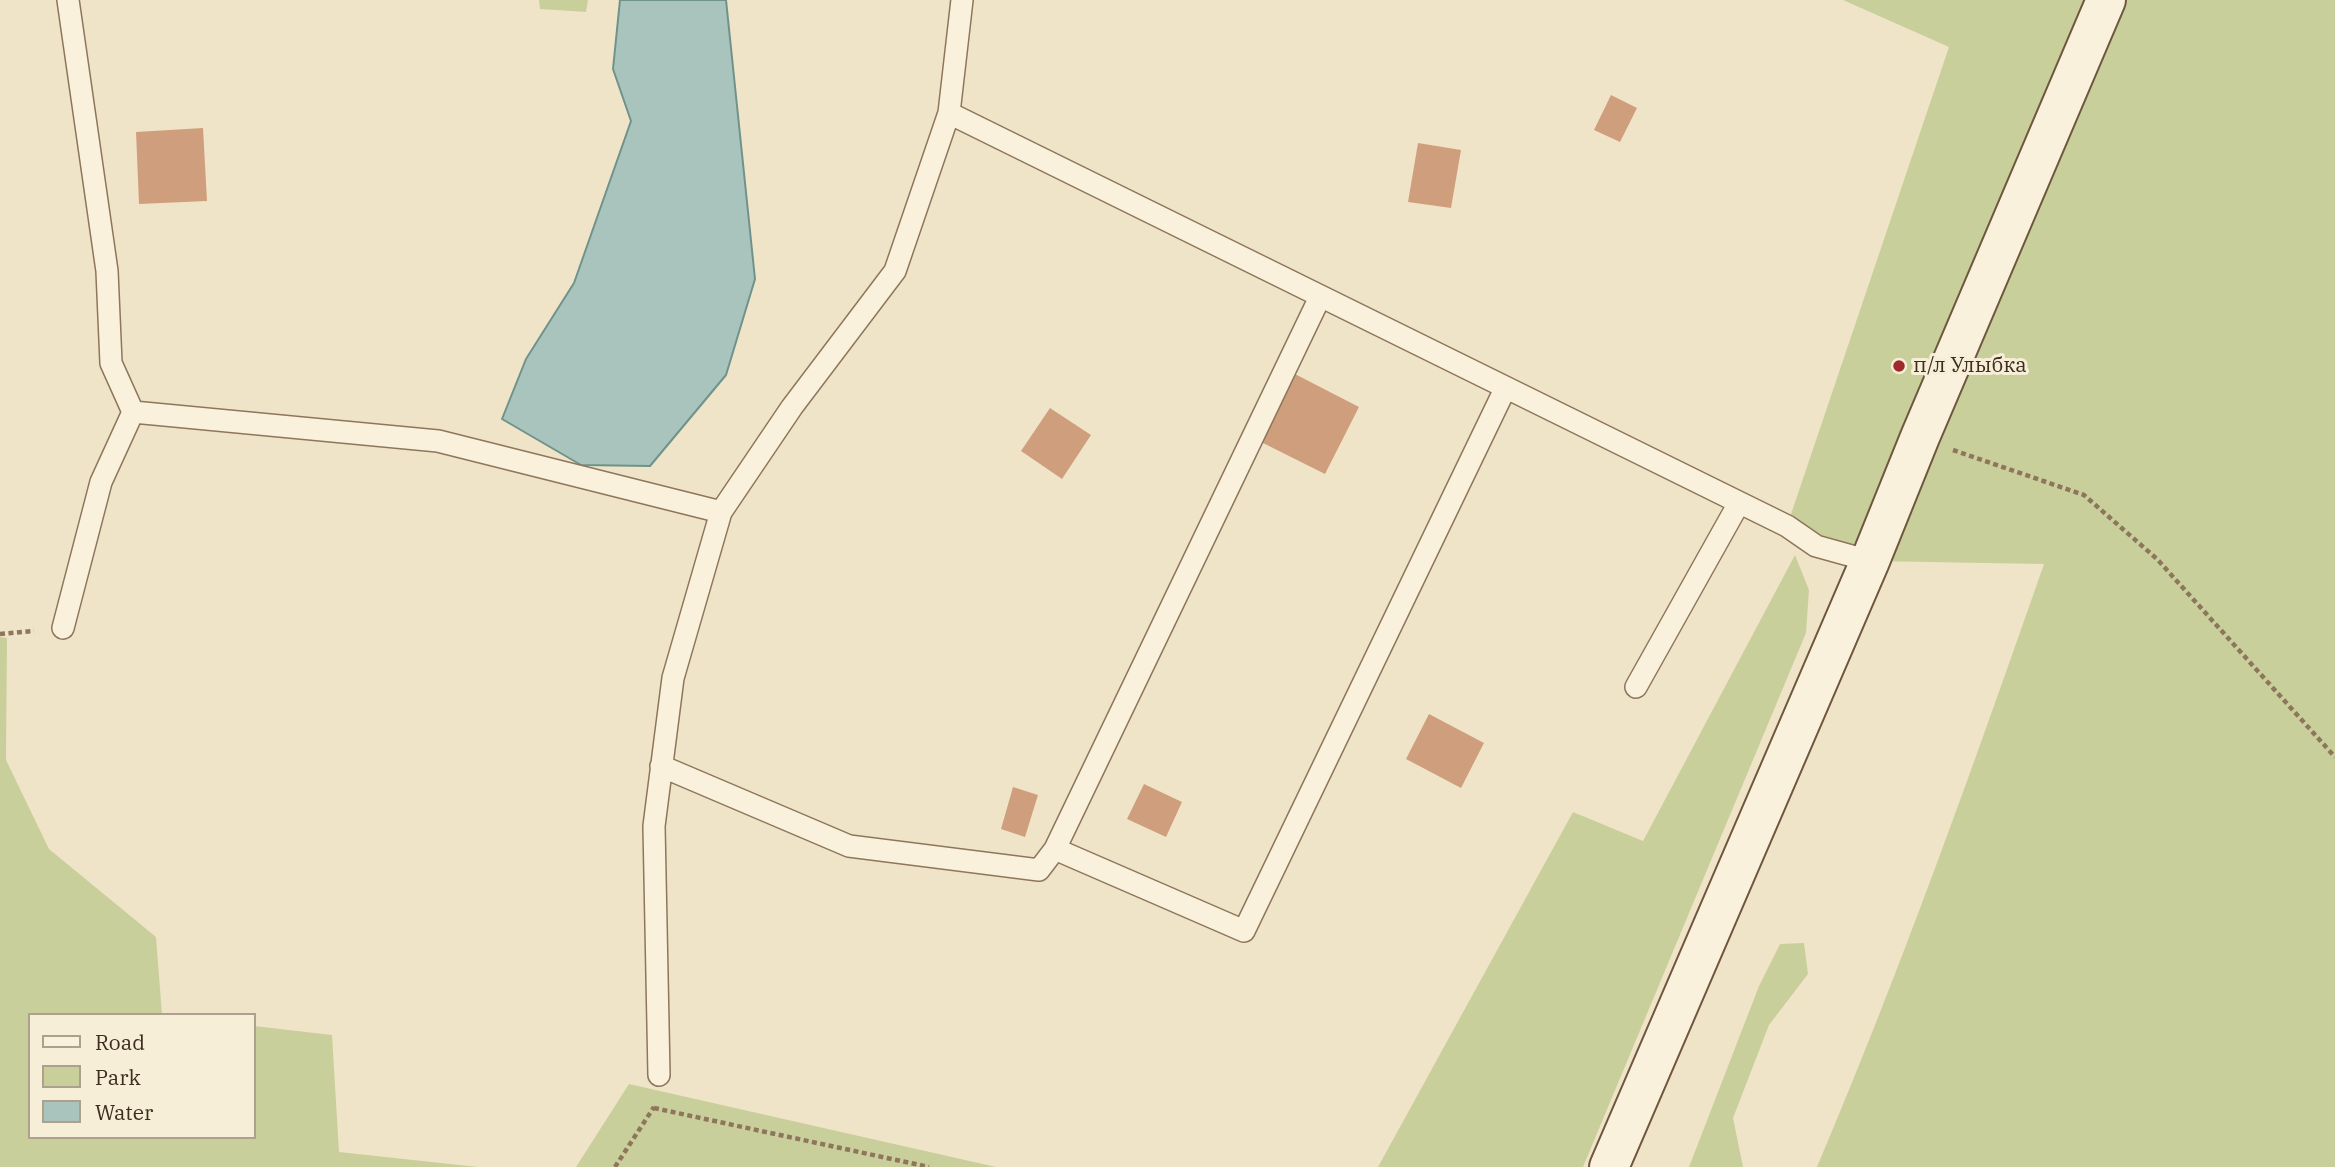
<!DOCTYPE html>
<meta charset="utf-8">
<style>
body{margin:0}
#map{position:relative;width:2335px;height:1167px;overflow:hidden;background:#f0e4c8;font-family:"IBM Plex Serif",serif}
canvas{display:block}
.legend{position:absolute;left:28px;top:1013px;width:228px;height:126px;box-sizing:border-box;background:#f7eed8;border:2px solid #ada18e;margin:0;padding:9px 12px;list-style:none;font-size:21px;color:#3d2e20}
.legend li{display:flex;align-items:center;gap:14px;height:35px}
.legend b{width:35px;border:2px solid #ada18e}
</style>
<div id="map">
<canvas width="2335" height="1167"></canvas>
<ul class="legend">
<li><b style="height:9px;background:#faf1dc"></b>Road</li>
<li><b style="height:19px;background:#c9cf9b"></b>Park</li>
<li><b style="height:19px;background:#a9c4bc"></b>Water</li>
</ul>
</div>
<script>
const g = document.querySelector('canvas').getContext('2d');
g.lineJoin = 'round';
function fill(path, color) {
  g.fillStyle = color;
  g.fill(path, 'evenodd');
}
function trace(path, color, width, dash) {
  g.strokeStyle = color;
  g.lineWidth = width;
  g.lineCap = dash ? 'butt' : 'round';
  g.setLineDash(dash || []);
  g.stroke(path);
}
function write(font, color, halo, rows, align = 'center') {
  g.font = font + ' "IBM Plex Serif",serif';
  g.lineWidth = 6;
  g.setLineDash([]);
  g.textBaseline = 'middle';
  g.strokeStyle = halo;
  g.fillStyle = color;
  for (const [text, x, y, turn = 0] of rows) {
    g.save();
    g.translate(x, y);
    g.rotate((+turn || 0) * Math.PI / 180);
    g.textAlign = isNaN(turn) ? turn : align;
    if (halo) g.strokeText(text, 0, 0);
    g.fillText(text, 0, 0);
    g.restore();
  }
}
fill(new Path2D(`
 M539,0h49l-2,12 -46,-3z
 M1843,0h492v1167h-518c84,-198 156,-400 227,-603l-174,-3 -83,-35 162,-479z
 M1795,555l14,35 -3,43 -223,534h-205l195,-355 70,29z
 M0,637l7,1 -1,122 43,89 107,88 6,77 5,1h-137v122h224v-111l78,9 7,117 139,15h-478z
 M1804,943l4,31 -39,51 -36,93 10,49h-54l70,-181 21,-42z
 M629,1084l367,83h-420z`), '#c9cf9b');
const water = new Path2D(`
 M620,0h106l29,279 -29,96 -76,91 -69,-1 -79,-46 24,-60 48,-76 57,-162 -18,-52z`);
fill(water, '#a9c4bc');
trace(water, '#6f938a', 2);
fill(new Path2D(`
 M1611,95l26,13 -17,34 -26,-12z
 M203,128l4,73 -68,3 -3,-72z
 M1418,143l43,7 -10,58 -43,-6z
 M1293,373l66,34 -34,67 -66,-33z
 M1050,408l41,27 -29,44 -41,-28z
 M1429,714l55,29 -23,45 -55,-29z
 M1144,784l38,18 -16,35 -39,-18z
 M1013,787l25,8 -13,42 -24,-8z`), '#cf9f7d');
const lane = new Path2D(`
 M68,0l39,271 4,92 22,49 305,29 283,71
 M949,113l838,413 29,20 54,15
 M63,628l38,-146 32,-70
 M1636,687l103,-184
 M661,766l188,80 190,24 16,-21 189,82 261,-542
 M1055,849l265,-552
 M659,1075l-5,-249 19,-148 48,-166 71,-105 103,-136 54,-158 13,-113`);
const secondary = new Path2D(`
 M1609,1167l261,-606 50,-124 186,-437`);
trace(lane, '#8d765c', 24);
trace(secondary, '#6f573f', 42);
trace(new Path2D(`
 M1953,450l131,45 73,64 178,198
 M0,634l34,-3
 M654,1108l275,59
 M615,1167l39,-60`), '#8d765c', 4.5, [5, 3.5]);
trace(lane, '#faf1dc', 21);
trace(secondary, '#faf1dc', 38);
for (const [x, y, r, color] of [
 [1899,366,7,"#9e2a2b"]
]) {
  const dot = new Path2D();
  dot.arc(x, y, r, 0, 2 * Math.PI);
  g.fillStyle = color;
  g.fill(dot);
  trace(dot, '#f7eed8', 2.5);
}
write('21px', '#3d2e20', '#f7eed8', [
 ["п/л Улыбка",1913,366]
], 'left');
</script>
